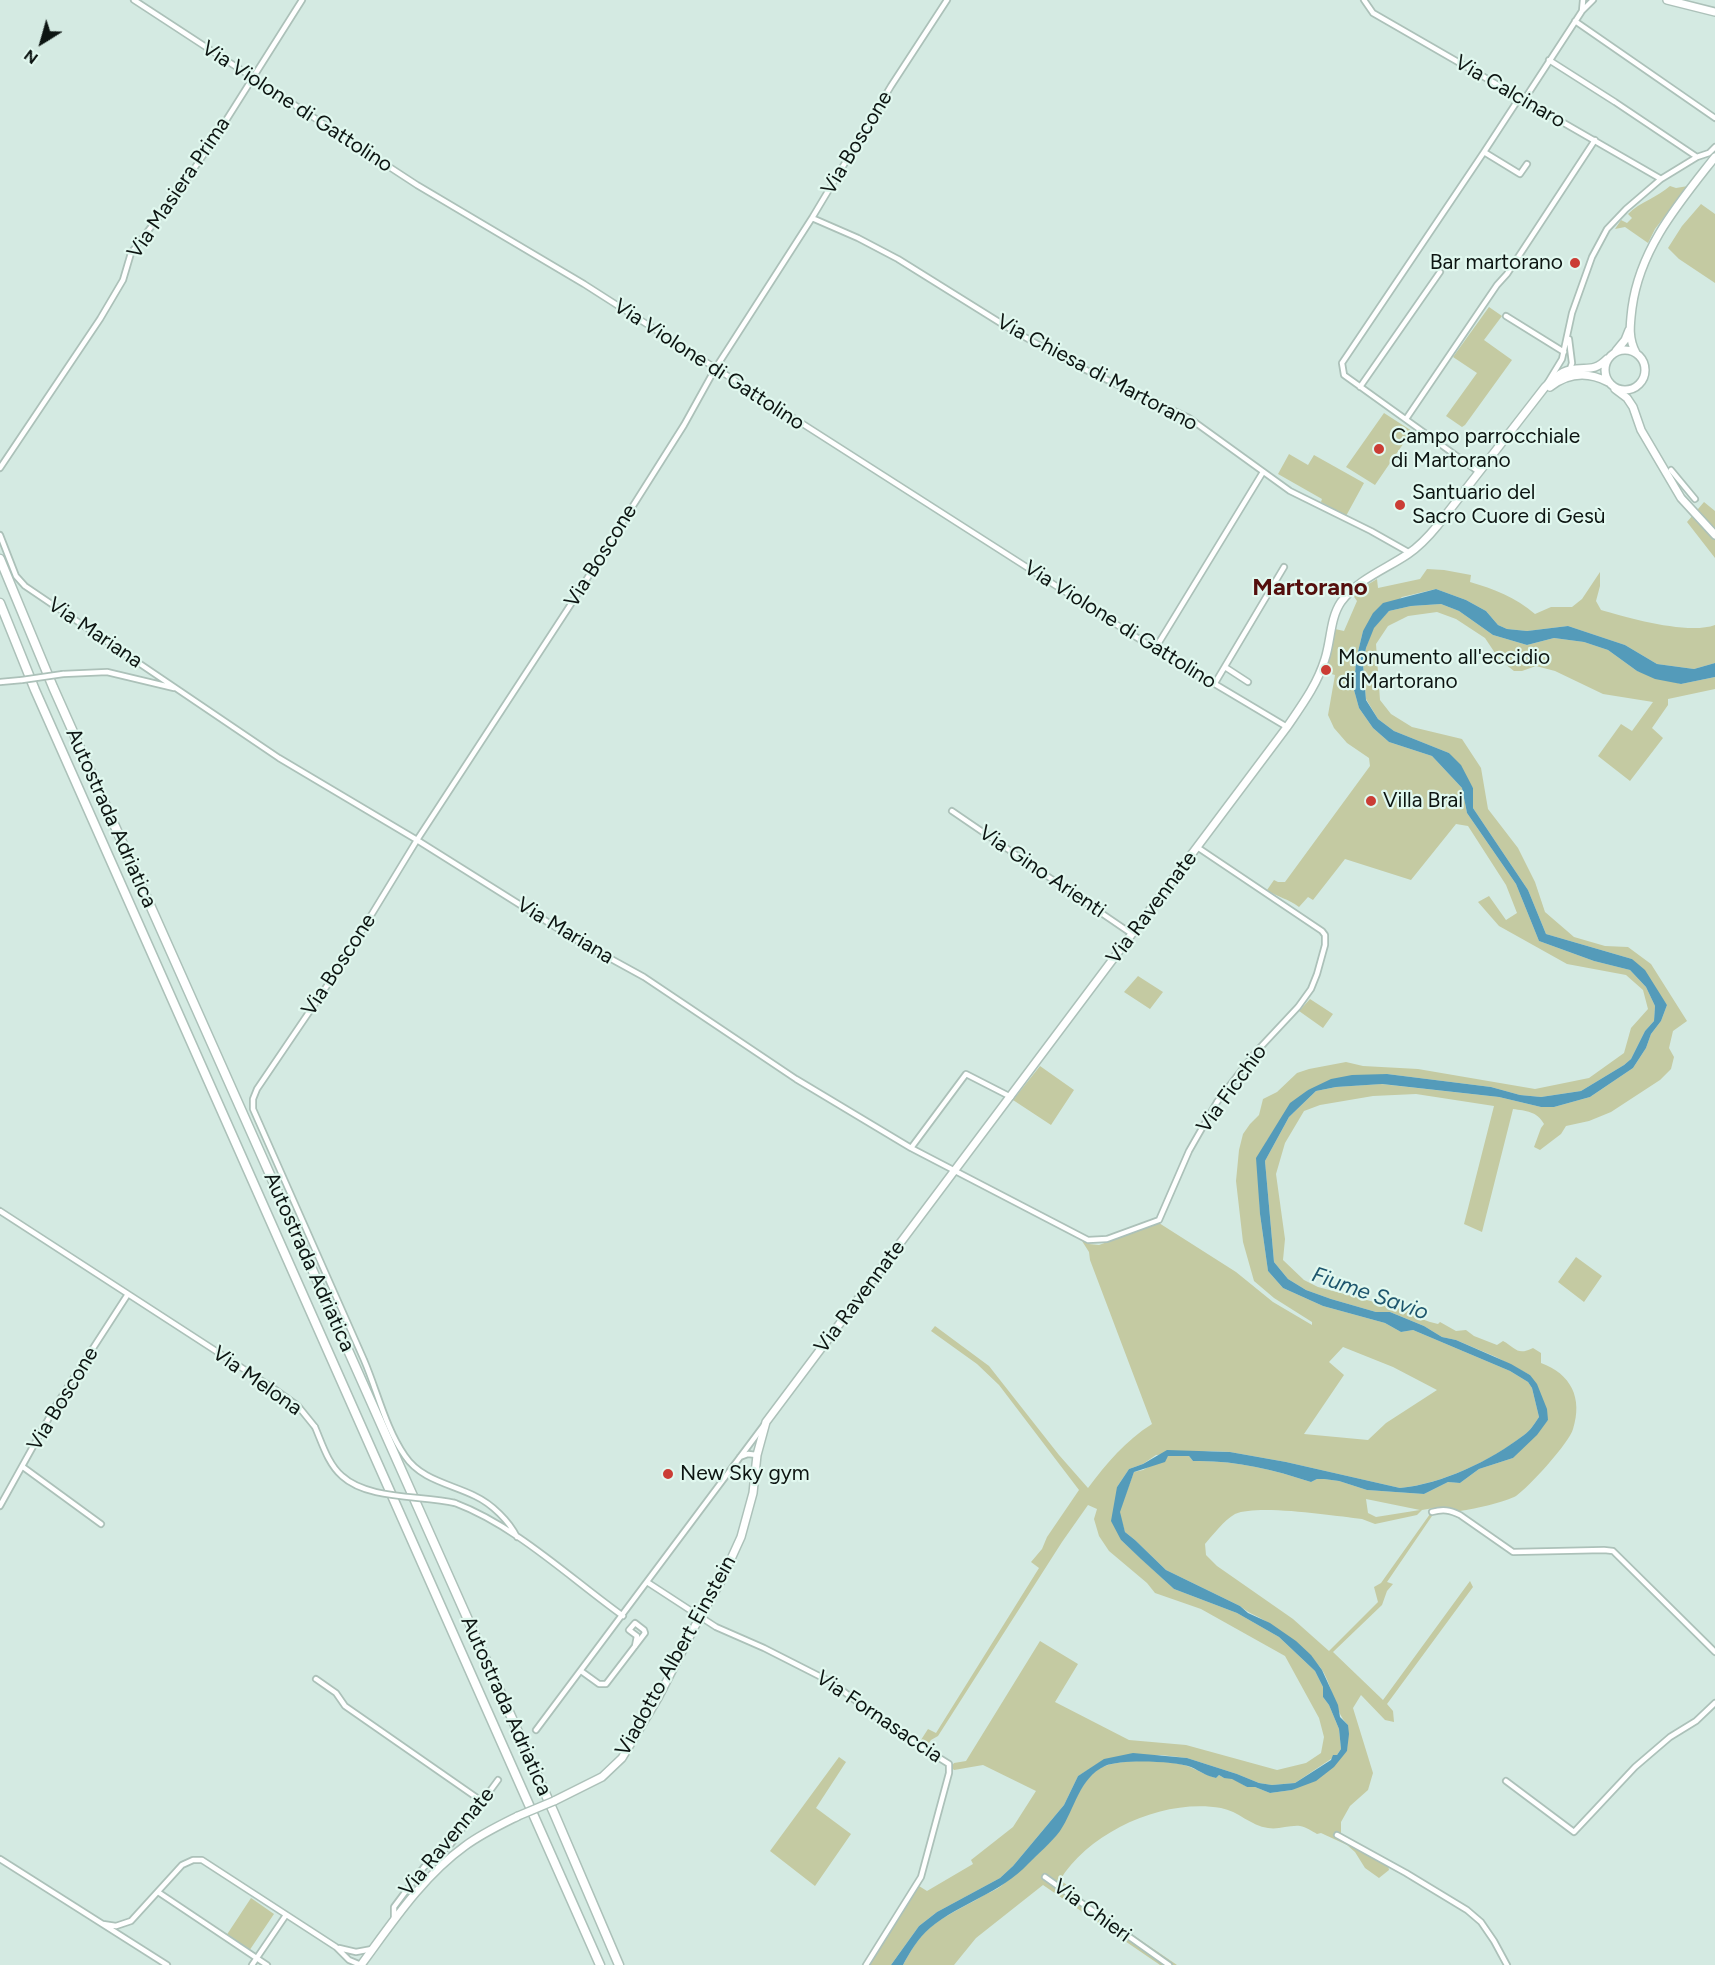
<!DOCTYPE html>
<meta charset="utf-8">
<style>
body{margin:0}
#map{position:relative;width:1715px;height:1965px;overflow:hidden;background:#d4eae2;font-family:Figtree,sans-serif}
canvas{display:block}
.north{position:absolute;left:12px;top:12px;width:60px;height:60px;-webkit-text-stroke:4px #e1f8ef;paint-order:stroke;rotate:217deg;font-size:16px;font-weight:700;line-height:24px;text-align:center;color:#0d1512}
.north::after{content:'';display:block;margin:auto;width:21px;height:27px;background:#0d1512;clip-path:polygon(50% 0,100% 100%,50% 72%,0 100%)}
</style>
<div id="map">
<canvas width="1715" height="1965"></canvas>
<div class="north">N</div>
</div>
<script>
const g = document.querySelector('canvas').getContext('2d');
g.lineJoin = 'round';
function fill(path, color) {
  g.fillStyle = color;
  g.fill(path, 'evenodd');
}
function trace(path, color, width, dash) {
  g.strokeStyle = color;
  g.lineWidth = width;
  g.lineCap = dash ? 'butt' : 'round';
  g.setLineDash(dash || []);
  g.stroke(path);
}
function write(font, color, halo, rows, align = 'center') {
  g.font = font + ' Figtree,sans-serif';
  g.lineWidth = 4.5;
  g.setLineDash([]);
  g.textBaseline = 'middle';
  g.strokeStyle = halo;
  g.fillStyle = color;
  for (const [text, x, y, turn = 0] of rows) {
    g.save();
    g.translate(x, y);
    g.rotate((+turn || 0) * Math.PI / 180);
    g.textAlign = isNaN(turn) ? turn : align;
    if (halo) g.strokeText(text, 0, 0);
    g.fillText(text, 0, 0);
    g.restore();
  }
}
fill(new Path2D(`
 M1670,186l6,2 12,-2 -33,43 -7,14 -23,-16 -10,2 6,-9 6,3 5,-5 -4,-4c12,-12 30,-17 42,-28z
 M1701,204l14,10v69l-36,-24 -11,-11 14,-22z
 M1489,307l13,9 -18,24 28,20 -47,65 -3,2 -16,-11 31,-43 -24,-16z
 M1384,413l28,18 -37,54 -29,-18z
 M1289,454l19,11 6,-10 50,28 -18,33 -25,-14 1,-3 -44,-25z
 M1704,502l11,9v47l-28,-36z
 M1427,569l17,1 27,5 -1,7c24,7 45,15 65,32l16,-7h21l10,-8 18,-27v14l-4,15 5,9c28,8 87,25 114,15v38l-21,6 -37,-5 -32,-19 -57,-19 -41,5 -20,-2 -9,-4 -12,-14 -20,-11 -30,-11 -34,8 -39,34 -7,29 -2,30 5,18 14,20 16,14 43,14 30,32 5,25 49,71 23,57 55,20 36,9 16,17 9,19 -1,15 -9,10 -14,28 -7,6 -43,26 -40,6 -21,-2 -29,-8 -104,-13 -13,2 -66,14 -30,34 -12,18 -7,46 1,26 8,57 15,17 40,18 62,17 16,9 12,-2 97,41 18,11 4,6 7,29c-4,6 -9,14 -15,18 -33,26 -83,49 -124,53l-114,-26 -56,-10 -19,-1 -55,4 -13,9 -14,5 -12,18 4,53 53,49 63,24 42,24 36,34 8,16v10l6,8 10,24 2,20 -4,6 -42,28 -23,2 -13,-2 -22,-9 -50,-16 -26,-3 -57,5 -26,16 -14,29 -51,61 -13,12 -63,34 -18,14 -28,39h-23l51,-79 8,5 46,-27 -2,-4 42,-33 23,-36 -53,-26 -29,5 -3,-3 3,-4 12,-2 74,-120 38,23 -23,38 74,38 57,5 91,25 29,-7 15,-10 3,-16 -5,-19 -34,-62 -84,-47 -46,-16 -8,-10 -38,-32 -10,-15 -5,-17 3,-10 -9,-4 -26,37 -124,194 -7,4 -5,7 -7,-4 9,-14 8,4 103,-165 -8,-6 11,-13 5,-12 32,-47 -80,-105 -22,-21 -46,-33 4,-5 54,40 70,89 29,33c19,-25 37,-47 64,-64l-62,-164 -1,-8 -7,-11 7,3 10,1 60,-22 77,49 37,30 39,23v-3l-38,-24 -20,-17 -11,-39 -7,-61 3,-31 4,-16 7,-10 9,-9 4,-16 14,-7 20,-19 12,-4 37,-7 17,4 55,3 117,20 54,-11 35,-25 7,-25 17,-19 -5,-19 -17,-15 -59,-11 -68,-38 -21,-24 11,-6 17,24 11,-7 -11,-28 -38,-59 -12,-2 -45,56 -66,-21 -32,41 -5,-3 -9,10c-12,-9 -20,-9 -32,-17l7,-10 4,2h7l85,-116 -1,-8 -22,-15 -13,-15 -6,-13 7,-40 -11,-3 11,-43 9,2 13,-30 -5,-7 25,-15 1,9 42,-9zM1343,1347l50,20 44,23 -51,33 -18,17 -64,-6 40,-59 -15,-13z
 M1441,604l18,7 34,24 34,10 27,-7 30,4 24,8 29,21 44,13 34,-7v12l-47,10v6l-16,23 11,10 -33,43 -32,-25 23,-32 11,7 21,-29 -50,-8 -48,-23 -19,-5 -14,5h-8l-15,-12 -14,-21 -29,-19 -19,-7 -29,4 -20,10 -12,18 4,56 11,14 21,13 50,12 19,29 7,41 30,39 17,34 10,30 29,25 31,9 23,1 23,17 36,57 -14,10 -4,17 5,9 -3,12 -11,11 -49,32 -22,9 -23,5 -5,8 -21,16 -6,-3 7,-19 3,-4c-7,-13 -18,-13 -31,-15l-31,123 -18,-8 30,-118 -78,-12 -43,2 -53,9 -16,6 -19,32 -9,31 9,65 -2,21 21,20 14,7 90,24c7,6 20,11 30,13l2,-2 16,9 10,-1 8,6 23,9 6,-4c13,7 14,15 30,7l8,5v10c30,11 42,35 32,66 -3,13 -45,59 -57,67 -8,5 -48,15 -58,15 -4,0 -9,-3 -13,-3 -8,-1 -16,1 -23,2l-5,5 -42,9 -13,-5c-28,-3 -103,-15 -127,-5 -11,6 -22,21 -30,30l1,11 11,11 76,53 36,32 49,-49 -4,-15 7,-4 49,-69 2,2 -45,66 6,2 -6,7 -5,14 -49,47 50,48 87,-119 3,6 -86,117 6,7 1,11 -9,-2 -24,-25 -8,13 20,65 -5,17 -18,16 -9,16v14l46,25 2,9 -10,8 -14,-10 -10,-16 -8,-7 -26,-12 -4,1c-5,-3 -11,-7 -17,-8 -11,-1 -22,4 -32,2 -17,-2 -30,-17 -47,-20 -57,-10 -131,23 -161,72l14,10 5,8 98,67h-17l-117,-80 -67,53 -22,27h-51c5,-9 10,-19 17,-27 15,-19 41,-29 61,-41 6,-4 14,-6 20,-11 18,-14 34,-29 51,-46 20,-21 26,-67 56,-75 21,-6 62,-5 82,2 9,4 16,8 26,11l3,-3 5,3h8l15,9h8l15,6 22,-3 55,-39 1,-26c-15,-15 -15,-41 -28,-58 -16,-19 -29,-29 -49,-42 -10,-8 -22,-11 -31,-19l-74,-36 -31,-30 -10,-8 -6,-20 15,-40 9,-2 25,-14h21l4,5c41,-1 79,8 118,21l6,-3h7l15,2 28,9 57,4 24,-12 12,1 19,-14 34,-11 35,-38 -18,-45 -34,-18 -40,-17 -14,-3 -18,-11 -34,-14h-14l-45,-13 -25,-9 -18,-11 -14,-17 -9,-101 24,-44 27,-26 20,-4 45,-3 118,13 42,10h13l36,-10 43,-29 13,-20 5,-14 10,-13 6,-16 -35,-46 -86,-25 -18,-44 -55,-82v-20l-24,-35 -55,-22 -16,-12 -12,-20 -3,-35 3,-16 7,-20 16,-17 22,-5zM1366,1499l54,11 -44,7 -8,-4z
 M1138,976l25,16 -13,17 -26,-17z
 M1310,999l23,15 -10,14 -24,-17z
 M1040,1066l34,24 -23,35 -38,-25z
 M1576,1257l26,19 -18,26 -26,-20z
 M839,1757l7,5 -30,46 35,26 -36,52 -45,-35z
 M251,1898l23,16 -25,37 -23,-15z`), '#c4caa2');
fill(new Path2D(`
 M1436,589l30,11 20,11 12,14 9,4 20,2 41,-5 57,19 32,19 37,5 21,-6v14l-34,7 -26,-5 -18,-8 -29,-21 -24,-8 -30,-4 -27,7 -34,-10 -34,-24 -18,-7 -30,2 -22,5 -15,17 -8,20 -3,16 3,36 12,19 16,12 55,22 12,12 12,23v20l55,82 18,44 86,25 13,11 22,35 -6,16 -10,13 -5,14 -13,20 -43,29 -36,10h-13l-42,-10 -117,-13 -46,3 -20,4 -27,26 -24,44 9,101 14,17 18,11 25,9 45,13h14l34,14 18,11 14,3 55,24 19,11 7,9 10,25 1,11 -11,15 -24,23 -34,11 -19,14 -12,-1 -24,12 -57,-4 -28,-9 -15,-2h-7l-6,3c-39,-13 -77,-22 -118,-21l-4,-5h-21l-3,6 -31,10 -14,40 5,20 10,8 31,30 74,36 8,7 22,10 26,18 15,14 11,15 16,35 2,12 8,8 1,9 -2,17 -13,16 -18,14 -24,9 -22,3 -15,-6h-8l-15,-8 -8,-1 -5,-3 -3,3c-10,-2 -16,-7 -25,-11 -16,-6 -70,-8 -86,-1 -26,12 -30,43 -45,65 -9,12 -22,23 -32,33 -27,29 -68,39 -98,64 -12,10 -20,24 -27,37h-12l28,-39 18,-14 63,-34 13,-12 51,-61 14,-29 26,-17 29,-6 54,5 50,16 22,9 13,2 23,-2 36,-23 2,-5h4l4,-6 -2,-20 -10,-24 -6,-8v-10l-8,-16 -36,-34 -42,-24 -63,-24 -33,-30 -20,-19 -10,-19 6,-34 12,-18 14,-5 24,-14 63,2 56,10 114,26c42,-4 90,-27 124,-53 6,-4 11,-12 15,-18l-7,-29 -4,-6 -18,-11 -97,-41 -12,2 -16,-9 -62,-17 -40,-18 -15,-17 -8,-57 -4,-56 34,-55 18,-13 23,-11 21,-4 35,-1 104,13 29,8 21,2 40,-6 43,-26 7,-6 14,-28 9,-10 1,-15 -9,-19 -16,-17 -36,-9 -55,-20 -23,-57 -49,-71 -5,-25 -30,-32 -43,-14 -16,-14 -14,-20 -5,-18 2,-30 7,-29 10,-18 10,-10z`), '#549bba');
const minor = new Path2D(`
 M134,0l283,185 167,99 552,353 151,90
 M1364,0l9,13 288,166
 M1582,11l1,-11
 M1575,21l140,97
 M1549,60l66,42 82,55
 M1527,164l-7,10 -36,-22 32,-49 8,-3 58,-89 11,-11
 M812,218l46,20 40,21 109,68 64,36 118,55 101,73 81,40 39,22
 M1506,316l58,36
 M1569,339l3,24 -3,9
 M1548,382l14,-23 10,-46 20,-56 15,-28 19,-20 35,-30 36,-22 12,-4 6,-6
 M1360,387l80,-115
 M1406,419l91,-134 10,-11 88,-134
 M0,468l100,-149 23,-39 8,-27 47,-61 35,-51 89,-141
 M1671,470l24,29
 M1479,472l-135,-97 -2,-12 142,-211
 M0,535l16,41 9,10 254,172 138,82 156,98 71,39 152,102 115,69 177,92 19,-1 52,-19 30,-69 28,-49 38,-49 43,-46 13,-18 6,-15 8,-29v-10l-3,-4 -125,-84
 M1155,649l108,-177
 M1225,667l23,15
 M63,674l44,-2 67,16
 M0,682l22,-2
 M1215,683l69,-116
 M952,811l180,123
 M911,1148l55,-74 45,23
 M0,1211l273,177 25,18 17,21
 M740,1457l8,-3 9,1
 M23,1467l78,57
 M455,1503c61,23 115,75 168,113
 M0,1506l55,-99 73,-113
 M1432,1512c11,-3 18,-2 28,3l53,37 91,-2 9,1 102,101
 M517,1537c-8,-16 -25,-33 -42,-41 -24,-12 -54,-16 -70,-40 -19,-27 -28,-66 -41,-96 -37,-84 -74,-168 -111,-251v-10l4,-10 82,-121 78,-128 154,-236 113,-179 31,-56 97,-151 79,-132 56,-86
 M647,1582l69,45 48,21 67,34 65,49 53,33v9l-28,104 -55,88
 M581,1671l18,13h7l39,-51 -1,-3 -9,-7 -6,7 8,6 -2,10
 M316,1679l20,14 9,13 138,96
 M536,1730l228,-305
 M1506,1781l68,51 61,-65 35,-30 26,-16 19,-18
 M1337,1835l69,38 61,37 14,12 13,19 13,24
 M0,1859l167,106
 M1045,1877l124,88
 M158,1892l109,73
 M394,1919v-12l30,-40 27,-23 47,-64
 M103,1924l13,2 15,-5 51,-56 11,-5h9l134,87 13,13 12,5
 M339,1948l17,4 16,-3
 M252,1965l34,-50`);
const secondary = new Path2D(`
 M1667,0l48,12
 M1605 370a20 20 0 1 1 40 0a20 20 0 1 1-40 0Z
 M1616,351l9,-11 4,-10
 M1636,353c-8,-15 -6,-28 -4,-45 8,-60 47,-105 83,-151
 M1550,387c18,-14 37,-16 58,-5
 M1615,389l12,9 6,9 8,23 40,68 34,37
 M554,1801l48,-24 20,-19 36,-60 37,-72 26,-45 20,-44 12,-44 4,-38 9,-33 521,-695c15,-22 30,-42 38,-68 6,-18 5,-41 16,-57 17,-23 45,-33 67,-48 12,-8 21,-18 30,-29l107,-138c7,-7 15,-15 25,-17 16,-4 23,3 37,-11
 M361,1965c31,-42 61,-88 104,-119 16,-12 35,-21 53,-30`);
const motorway = new Path2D(`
 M0,559l53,128 501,1126 65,152
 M0,603l35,87 565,1275`);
trace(minor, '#acc1b9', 8);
trace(secondary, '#acc1b9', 10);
trace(motorway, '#acc1b9', 11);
trace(minor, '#fff', 4.5);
trace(secondary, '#fff', 7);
trace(motorway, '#fff', 8);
const minorBridge = new Path2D(`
 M22,680l41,-6
 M315,1427c7,16 13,37 27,49 26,24 79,19 113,27`);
const secondaryBridge = new Path2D(`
 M518,1816l36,-15`);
trace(minorBridge, '#acc1b9', 8, []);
trace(secondaryBridge, '#acc1b9', 10, []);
trace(minorBridge, '#fff', 4.5);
trace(secondaryBridge, '#fff', 7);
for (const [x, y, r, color] of [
 [1575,263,6,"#cb3d35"],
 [1379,449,6,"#cb3d35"],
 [1400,505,6,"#cb3d35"],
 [1326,670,6,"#cb3d35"],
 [1371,801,6,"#cb3d35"],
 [668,1474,6,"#cb3d35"]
]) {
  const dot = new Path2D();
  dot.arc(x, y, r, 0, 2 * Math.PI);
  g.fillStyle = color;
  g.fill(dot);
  trace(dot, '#e1f8ef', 2);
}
write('21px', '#0d1512', '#e1f8ef', [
 ["Via Calcinaro",1510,92,30],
 ["Via Violone di Gattolino",297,107,33],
 ["Via Boscone",857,143,-59],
 ["Via Masiera Prima",179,188,-56],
 ["Via Violone di Gattolino",709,365,33],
 ["Via Chiesa di Martorano",1097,373,28],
 ["Via Boscone",601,556,-58],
 ["Via Violone di Gattolino",1120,625,32],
 ["Via Mariana",95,633,34],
 ["Autostrada Adriatica",111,818,66],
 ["Via Gino Arienti",1042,872,34],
 ["Via Ravennate",1152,908,-53],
 ["Via Mariana",565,931,31],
 ["Via Boscone",339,965,-57],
 ["Via Ficchio",1232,1089,-54],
 ["Autostrada Adriatica",309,1262,66],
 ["Via Ravennate",860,1297,-53],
 ["Via Melona",257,1381,35],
 ["Via Boscone",63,1399,-59],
 ["Viadotto Albert Einstein",676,1656,-61],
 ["Autostrada Adriatica",506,1706,66],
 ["Via Fornasaccia",879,1717,34],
 ["Via Ravennate",447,1842,-50],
 ["Via Chieri",1092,1911,36]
]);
write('21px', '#0d1512', '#e1f8ef', [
 ["Bar martorano",1563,263,"right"],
 ["Campo parrocchiale",1391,437],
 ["di Martorano",1391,461],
 ["Santuario del",1412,493],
 ["Sacro Cuore di Gesù",1412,517],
 ["Monumento all'eccidio",1338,658],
 ["di Martorano",1338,682],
 ["Villa Brai",1383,801],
 ["New Sky gym",680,1474]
], 'left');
write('italic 22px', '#1e566d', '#e1f8ef', [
 ["Fiume Savio",1370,1294,19]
]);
write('bold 24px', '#540f0d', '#e1f8ef', [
 ["Martorano",1310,588]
]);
</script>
